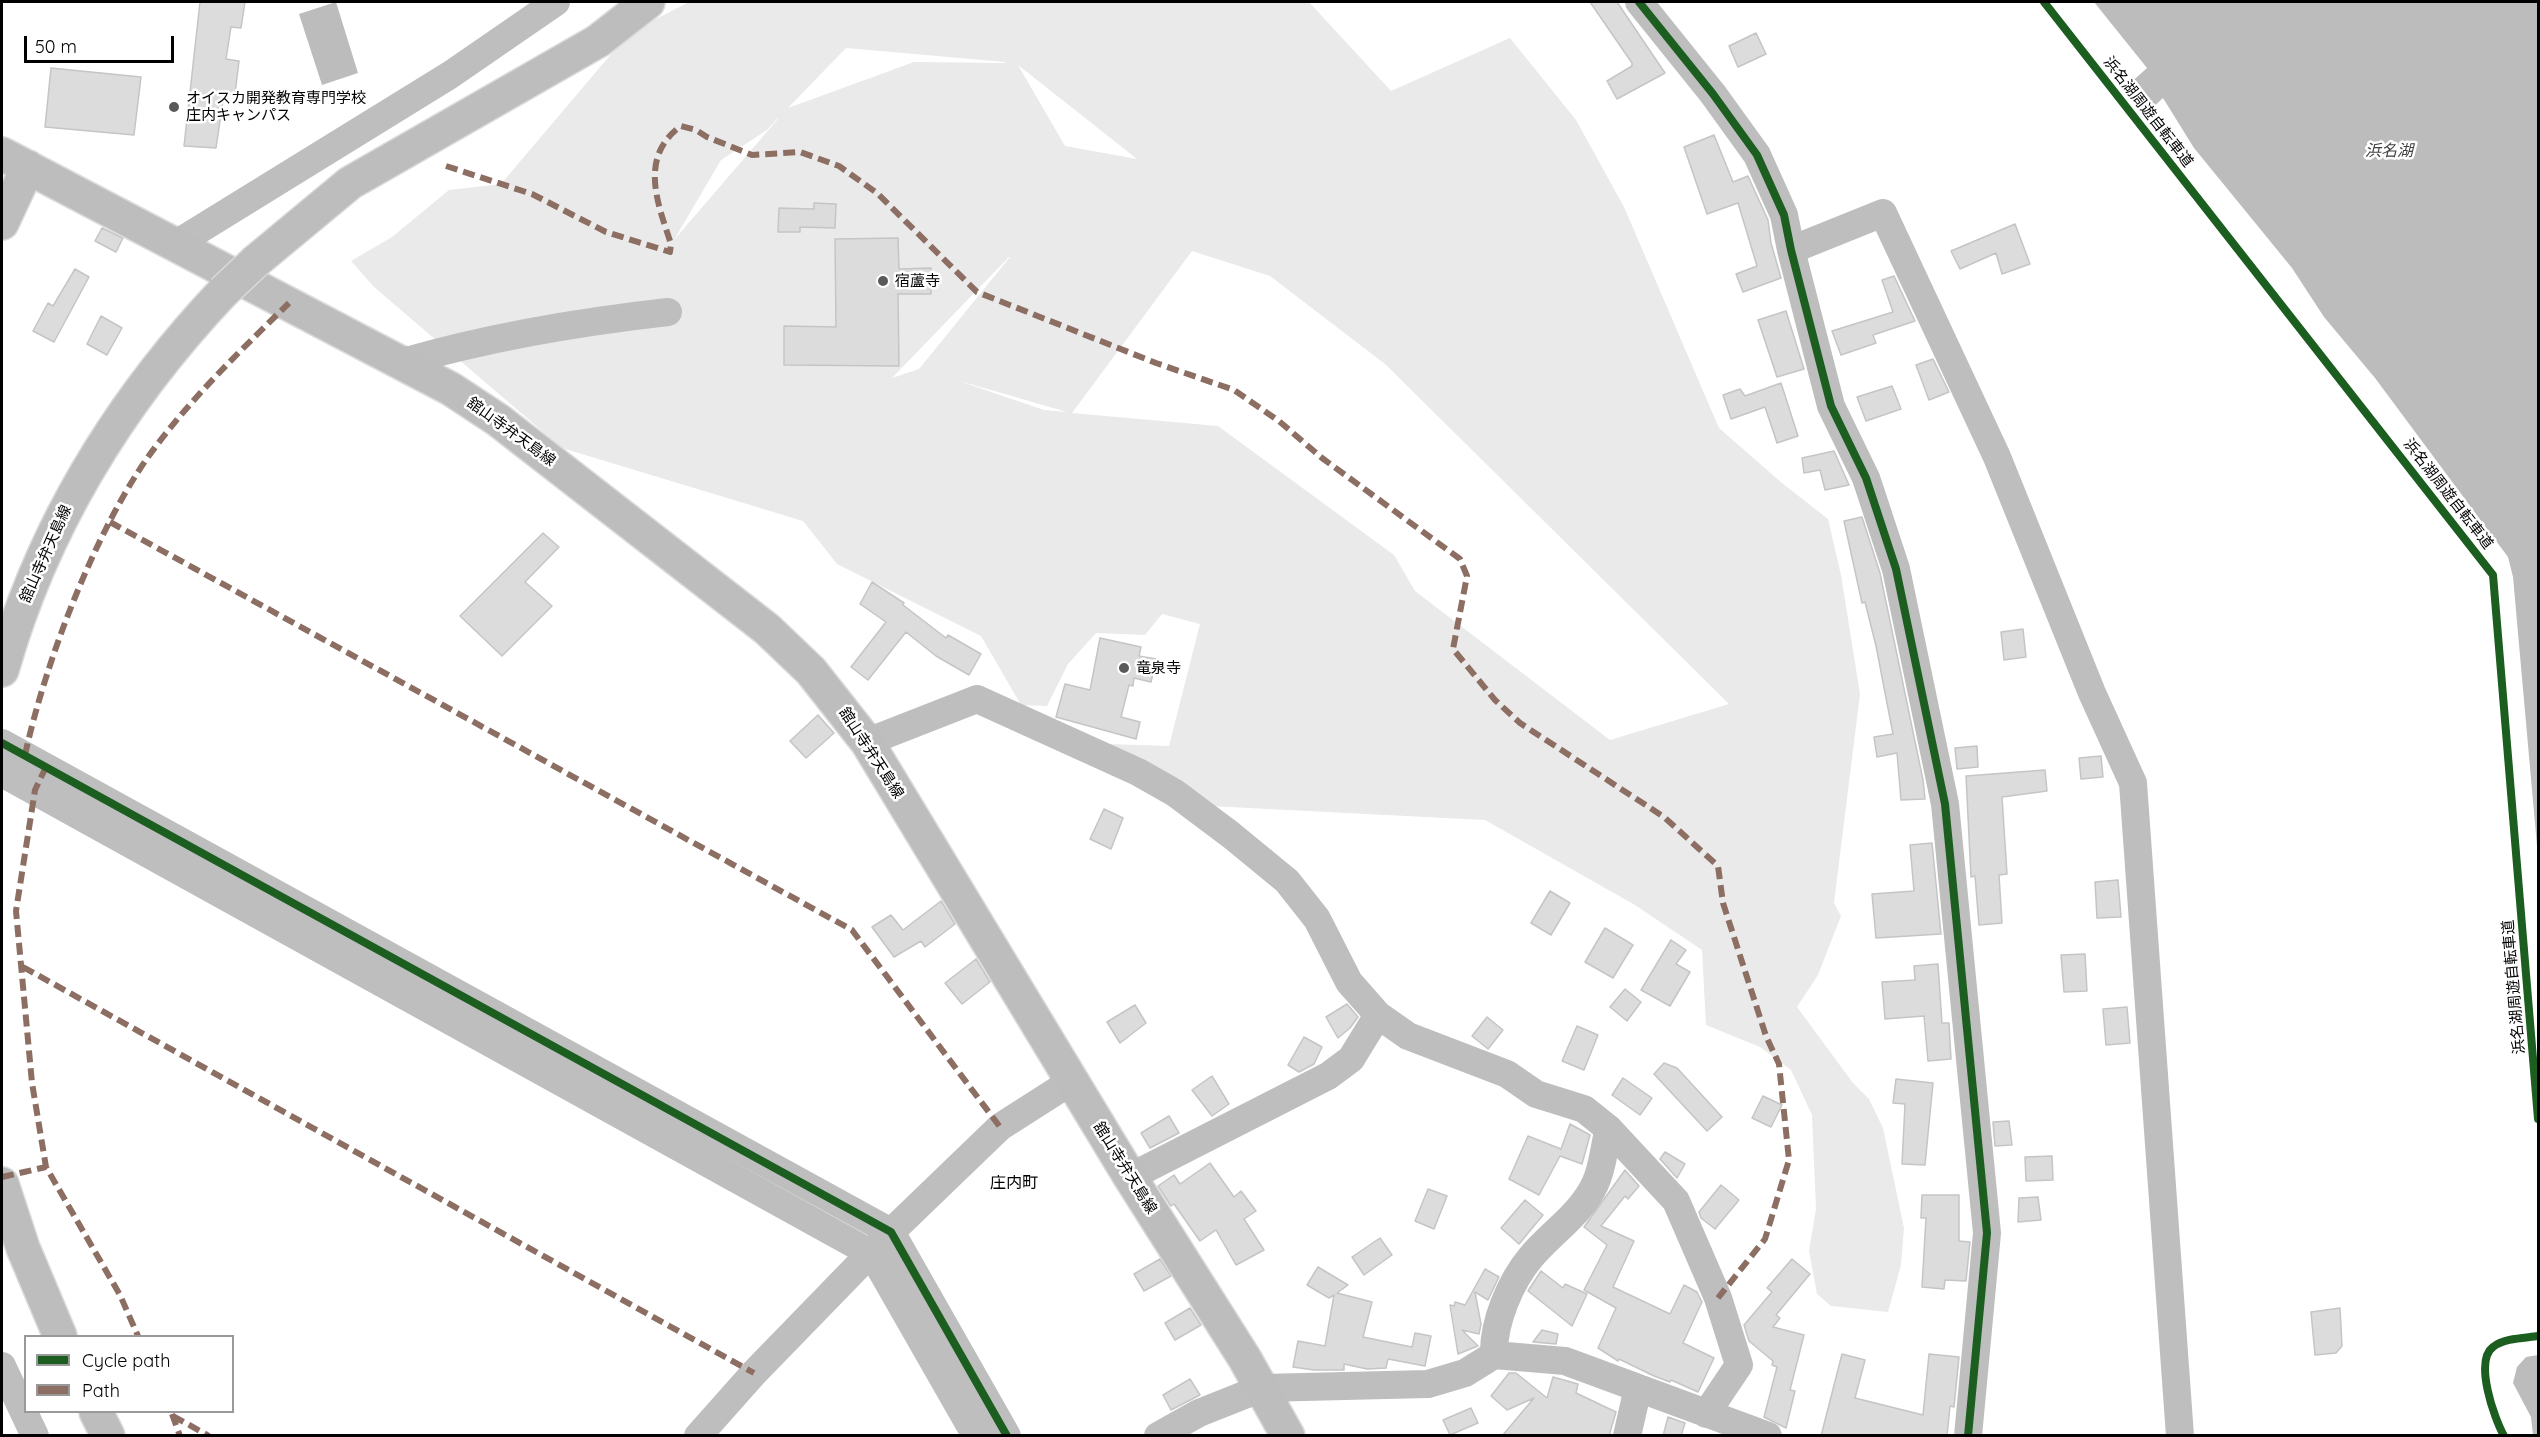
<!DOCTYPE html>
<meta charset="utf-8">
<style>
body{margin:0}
#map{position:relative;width:2540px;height:1437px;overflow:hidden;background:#fff;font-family:Quicksand,sans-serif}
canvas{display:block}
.frame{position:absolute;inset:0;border:3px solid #000;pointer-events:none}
.legend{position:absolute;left:24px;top:1335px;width:210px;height:78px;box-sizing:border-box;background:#fff;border:2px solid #999;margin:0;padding:8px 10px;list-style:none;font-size:18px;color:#000}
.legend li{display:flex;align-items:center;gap:12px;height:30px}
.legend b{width:30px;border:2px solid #999}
.scale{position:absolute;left:24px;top:36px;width:150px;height:27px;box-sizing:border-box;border:3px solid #000;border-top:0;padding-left:8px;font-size:18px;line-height:21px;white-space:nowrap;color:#000;-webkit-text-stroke:4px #fff;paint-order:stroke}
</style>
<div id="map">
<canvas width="2540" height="1437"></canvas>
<div class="frame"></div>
<ul class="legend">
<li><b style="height:8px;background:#1b5e20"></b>Cycle path</li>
<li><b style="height:8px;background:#8d6e63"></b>Path</li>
</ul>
<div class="scale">50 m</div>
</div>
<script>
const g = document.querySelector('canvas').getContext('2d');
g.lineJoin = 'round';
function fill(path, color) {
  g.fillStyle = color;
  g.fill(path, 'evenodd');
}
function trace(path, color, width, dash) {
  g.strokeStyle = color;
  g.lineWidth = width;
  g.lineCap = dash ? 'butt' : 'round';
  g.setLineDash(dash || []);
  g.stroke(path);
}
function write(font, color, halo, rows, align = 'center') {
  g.font = font + ' Quicksand,"Noto Sans JP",sans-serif';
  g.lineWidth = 5;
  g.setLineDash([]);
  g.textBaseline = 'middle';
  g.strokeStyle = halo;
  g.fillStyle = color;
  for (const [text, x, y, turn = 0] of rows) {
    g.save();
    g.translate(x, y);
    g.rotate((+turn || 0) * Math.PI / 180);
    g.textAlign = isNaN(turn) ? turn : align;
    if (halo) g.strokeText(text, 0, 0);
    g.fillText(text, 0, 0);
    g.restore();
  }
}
fill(new Path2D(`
 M689,2h620l82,89 119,-53 66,82 48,87 95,221 63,55 46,36 13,56 19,119 -26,209 7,13 -23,59 -21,32 56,76 16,16 14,29 21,100 -3,37 -13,47 -57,-6 -14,-12 -8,-43 7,-42 -4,-94 -21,-45 -31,-23 -54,-22 -4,-75 -67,-45 -150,-85 -295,-15 -112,-62 91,3 31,-122 -38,-10 -17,21 -49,-2 -28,31 -21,42 -26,-1 -40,-69 -144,-72 -34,-43 -241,-73 -188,-161 -23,-26 41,-24 57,-47 52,-6 128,-151zM846,48l159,14v1l-91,-1 -126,46zM1018,65l119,94 -72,-13zM778,118v1l-104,121 47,-80 46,-30zM1192,251l78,25 115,88 344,340 -119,36 -195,-149 -21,-36 -176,-129 -146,-13zM1010,257l-91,112 -27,9 117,-121zM962,382h1l104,30 -23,-2z`), '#eaeaea');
fill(new Path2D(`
 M336,2l22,71 -36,12 -23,-71z
 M2094,2h444v855l-25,-280 -5,-20 -133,-179 -51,-61 -32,-49 -98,-120 -31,-50 -16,15 -20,-27 20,-18z
 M2538,1355v80h-5l-2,-18 -18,-34 4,-16 9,-10z`), '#bcbcbc');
const building = new Path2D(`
 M200,2h45l-4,26 -10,-1 -5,32 13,2 -4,33h-11l-8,54 -32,-2z
 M1590,2h27l48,71 -48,26 -10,-18 25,-15v-3z
 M1756,33l10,21 -28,13 -9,-21z
 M51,68l90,9 -7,58 -89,-8z
 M1714,135l19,47 15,-6 20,44 3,23 10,35 -38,14 -7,-18 21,-8 -19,-63 -31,11 -23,-67z
 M814,203l22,1 -1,24 -35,-1v5h-22l1,-24 35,1z
 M2015,224l15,40 -28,10 -6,-21 -36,16 -9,-18z
 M102,228l21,10 -7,14 -21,-11z
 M898,238l1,31 32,-1v26h-33l1,72 -115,-1v-39l52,1 -1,-88z
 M75,269l14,8 -35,65 -21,-11 15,-28 5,3z
 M1894,276l21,45 -42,14 3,8 -35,12 -9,-24 61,-19 -11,-32z
 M1786,311l18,58 -27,8 -19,-57z
 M101,316l21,12 -15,27 -20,-11z
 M1933,359l16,33 -20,8 -13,-35z
 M1781,383l17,53 -21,7 -12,-36 -34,12 -8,-24 17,-6 5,7z
 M1892,386l9,23 -35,12 -9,-24z
 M1834,451l15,34 -24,5 -5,-20 -16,3 -2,-15z
 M1862,517l18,56 43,207 2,19 -24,1 -4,-47 -20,4 -3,-20 19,-3 -17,-88 -11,-44 -3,1 -18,-82z
 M543,533l16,14 -34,35 27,24 -50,50 -42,-40z
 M872,582l32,21 -1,2 43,33 2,-3 33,19 -12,21 -33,-19 -30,-24 -38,48 -17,-13 35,-45 -26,-18z
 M2023,629l3,28 -22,3 -3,-28z
 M1100,638l41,9 -2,9 17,3 -5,23 -17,-4 -1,8 -4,-1 -8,32 19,5 -4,17 -80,-22 9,-33 25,6z
 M818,715l16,18 -28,25 -16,-17z
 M1977,746l1,21 -21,2 -2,-21z
 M2101,756l2,21 -22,2 -2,-21z
 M2045,770l2,21 -45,6 5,77 -8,1 3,48 -23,2 -4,-49 -4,1 -5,-101z
 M1104,809l19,9 -12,31 -21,-10z
 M1932,843l9,91 -65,4 -4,-44 42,-3 -4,-46z
 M2118,880l3,37 -24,1 -2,-36z
 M1550,891l20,12 -19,32 -20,-12z
 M941,901l14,23 -30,23 -4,-6 -27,16 -22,-30 19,-12 12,15z
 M1605,928l28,17 -20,33 -28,-16z
 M1671,940l15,10 -10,14 14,8 -20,34 -29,-16z
 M2085,954l2,37 -23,1 -3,-37z
 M976,959l14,23 -28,22 -17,-21z
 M1938,964l4,59h7l2,36 -23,2 -4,-45 -39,3 -3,-37 33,-2 -1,-14z
 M1625,989l16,13 -14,19 -17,-14z
 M1347,1004l11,13 -8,11 -12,10 -12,-21z
 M1135,1005l11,18 -26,20 -13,-21z
 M2127,1007l3,36 -24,2 -3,-36z
 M1487,1017l16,13 -15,19 -16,-13z
 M1577,1026l21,9 -14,35 -22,-9z
 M1304,1037l18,10 -8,17 -15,8 -11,-7z
 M1664,1063l13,5 45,49 -15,14 -53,-57z
 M1212,1076l17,28 -17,12 -20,-26z
 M1623,1078l29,20 -12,17 -28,-20z
 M1896,1079l37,4 -8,82 -23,-1 3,-60 -12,-1z
 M1763,1096l19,9 -11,22 -19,-9z
 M1169,1116l10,17 -29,15 -9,-15z
 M2009,1121l3,24 -17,1 -2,-24z
 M1570,1124l20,11 -8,29 -22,-8 -21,39 -30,-16 19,-43 33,13z
 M1665,1152l20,12 -8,14 -17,-19z
 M2052,1156l1,24 -27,1 -1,-24z
 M1210,1163l24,34 7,-6 15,20 -12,8 20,31 -28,15 -20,-35 -16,11 -26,-37 -3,2 -13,-20 16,-11 6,9z
 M1625,1170l14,16 -11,13 -3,-3 -24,30 33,15 -21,46 57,27 14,-29 13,7 5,10 -19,41 31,15 -16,34 -27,-12 -1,2 -16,-6 -35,-17 -1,2 -20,-13 18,-40 -32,-18 23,-45 -23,-18z
 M1721,1185l18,15 -24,29 -14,-11 -2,-6z
 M1428,1189l19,7 -13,33 -19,-8z
 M1922,1195h37v46l11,1 -4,39 -21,-1 -1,9 -22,-2 4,-69h-5z
 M2038,1197l3,23 -23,2 1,-24z
 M1525,1200l18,15 -24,29 -18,-16z
 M1380,1238l12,17 -28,20 -12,-18z
 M1160,1259l11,17 -27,15 -10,-17z
 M1792,1259l18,15 -34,41 4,3 -7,9 31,8 -14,55 5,1 -9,37 -22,-11 13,-50 -5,-2 1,-4 -24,-20 -5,-16 28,-33 -5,-4z
 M1318,1267l30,18 -11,8 35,9 -9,35 49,10 3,-14 16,3 -6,30 -37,-7 -2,9 -19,1 -23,-5v6h-30l-21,-3 5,-26 27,5 9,-51 -5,3 -22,-13z
 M1485,1269l14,8 -11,23 -13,-8 6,32 -2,10 -17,-4 16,16 -20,8 -8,-49 4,1 1,-4 10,3z
 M1541,1271l22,17 2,-4 22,10 -15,32 -44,-35z
 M1190,1308l11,17 -26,15 -10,-17z
 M2340,1308l2,38 -6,7 -21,2 -4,-43z
 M1542,1330l16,4 -2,10 -23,-2z
 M1842,1354l23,6 -10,38 68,17 6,-61 30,3 -5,50 -4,-1 -3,30h-126z
 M1509,1373h7l31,25 6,-21 25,7 -2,9 40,19 -7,24h-107l32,-38 -27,12 -16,-14z
 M1190,1379l10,16 -29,15 -8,-15z
 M1471,1408l7,15 -28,12 -7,-15z
 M1668,1417l17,6 -4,13h-18z`);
fill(building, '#dcdcdc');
trace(building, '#c5c5c5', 1.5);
const major = new Path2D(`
 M2,154l449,235 47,31 269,209 44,42 56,71 263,435 115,182 43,77
 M2,223l26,-56
 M256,261l94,-78 248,-142 50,-39
 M2,670c41,-144 119,-270 221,-378
 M2,1184l21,64 37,88
 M96,1412l12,24`);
trace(major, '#dbdbdb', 36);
trace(new Path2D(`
 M2044,2l449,573 45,544
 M2504,1436c-10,-18 -30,-75 -11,-89 11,-9 32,-9 45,-11`), '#b8b8b8', 4, [1.5, 3]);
trace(new Path2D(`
 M1639,2l74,92 44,61 27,60 7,35 40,156 35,72 30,91 49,235 42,429 -19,203
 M176,244l274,-169 106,-73
 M1791,250l92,-37 114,244 95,236 41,90 47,653
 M403,362c87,-25 175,-40 265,-50
 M867,742l110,-43 161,73 37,21 56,42 56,46 30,38 32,63 29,33 30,21 99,38 29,20 48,15 25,20 67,72 42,97 21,67 -33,49
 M2,743l889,489 116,204
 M2,773l870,481 104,182
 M1130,1177l198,-101 23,-17 27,-44
 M1494,1355c-1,-32 16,-73 37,-98 20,-24 51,-44 64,-73 8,-16 9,-38 14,-55
 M2,1366l33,70
 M698,1436l56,-63 137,-141 109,-105 72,-46
 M1158,1436l41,-23 63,-25 166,-4 37,-11 29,-18 71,6 203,75
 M1627,1436l11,-48`), '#bebebe', 28);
trace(major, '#bdbdbd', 33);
const majorBridge = new Path2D(`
 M223,292l33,-31`);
trace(majorBridge, '#dbdbdb', 36, []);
trace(majorBridge, '#bdbdbd', 33);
trace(new Path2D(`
 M446,166l86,28 74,38 64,20 1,-8c-13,-40 -33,-87 10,-118l15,4 11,7 45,18 48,-3 39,14 38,27 100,99 179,71 78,27 45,31 43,37 138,101 7,17 -14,73 42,51 25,23 144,94 54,49 5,37 43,133 13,28 10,96 -24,79 -47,59
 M110,522l742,408 148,197
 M25,755c20,-92 69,-221 123,-298 41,-57 91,-105 141,-154
 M46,767l-11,23 -19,121 16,172 14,84 74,128 18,41
 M23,967l731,406
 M2,1177l44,-10
 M172,1414l8,22
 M173,1416l36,20`), '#8d6e63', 6, [12, 6]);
trace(new Path2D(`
 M1639,2l74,92 44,61 27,60 7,35 40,156 35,72 30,91 49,235 42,429 -19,203
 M2044,2l449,573 45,544
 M2,743l889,489 116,204
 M2504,1436c-10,-18 -30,-75 -11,-89 11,-9 32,-9 45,-11`), '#1b5e20', 8);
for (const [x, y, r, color] of [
 [174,107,6,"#595959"],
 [883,281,6,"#595959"],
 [1124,668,6,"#595959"]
]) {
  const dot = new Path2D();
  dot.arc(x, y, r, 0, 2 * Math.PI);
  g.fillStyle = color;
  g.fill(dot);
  trace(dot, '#fff', 2);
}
write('15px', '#000', '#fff', [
 ["オイスカ開発教育専門学校",186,98],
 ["庄内キャンパス",186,115],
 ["宿蘆寺",895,281],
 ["竜泉寺",1136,668]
], 'left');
write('15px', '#000', '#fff', [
 ["浜名湖周遊自転車道",2148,112,52],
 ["舘山寺弁天島線",511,432,36],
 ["浜名湖周遊自転車道",2448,494,52],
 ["舘山寺弁天島線",46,554,-66],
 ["舘山寺弁天島線",871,753,57],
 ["浜名湖周遊自転車道",2514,987,-95],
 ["舘山寺弁天島線",1125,1168,58]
]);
write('italic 16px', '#404040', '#fff', [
 ["浜名湖",2389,151]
]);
write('16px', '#000', '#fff', [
 ["庄内町",1014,1183]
]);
</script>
